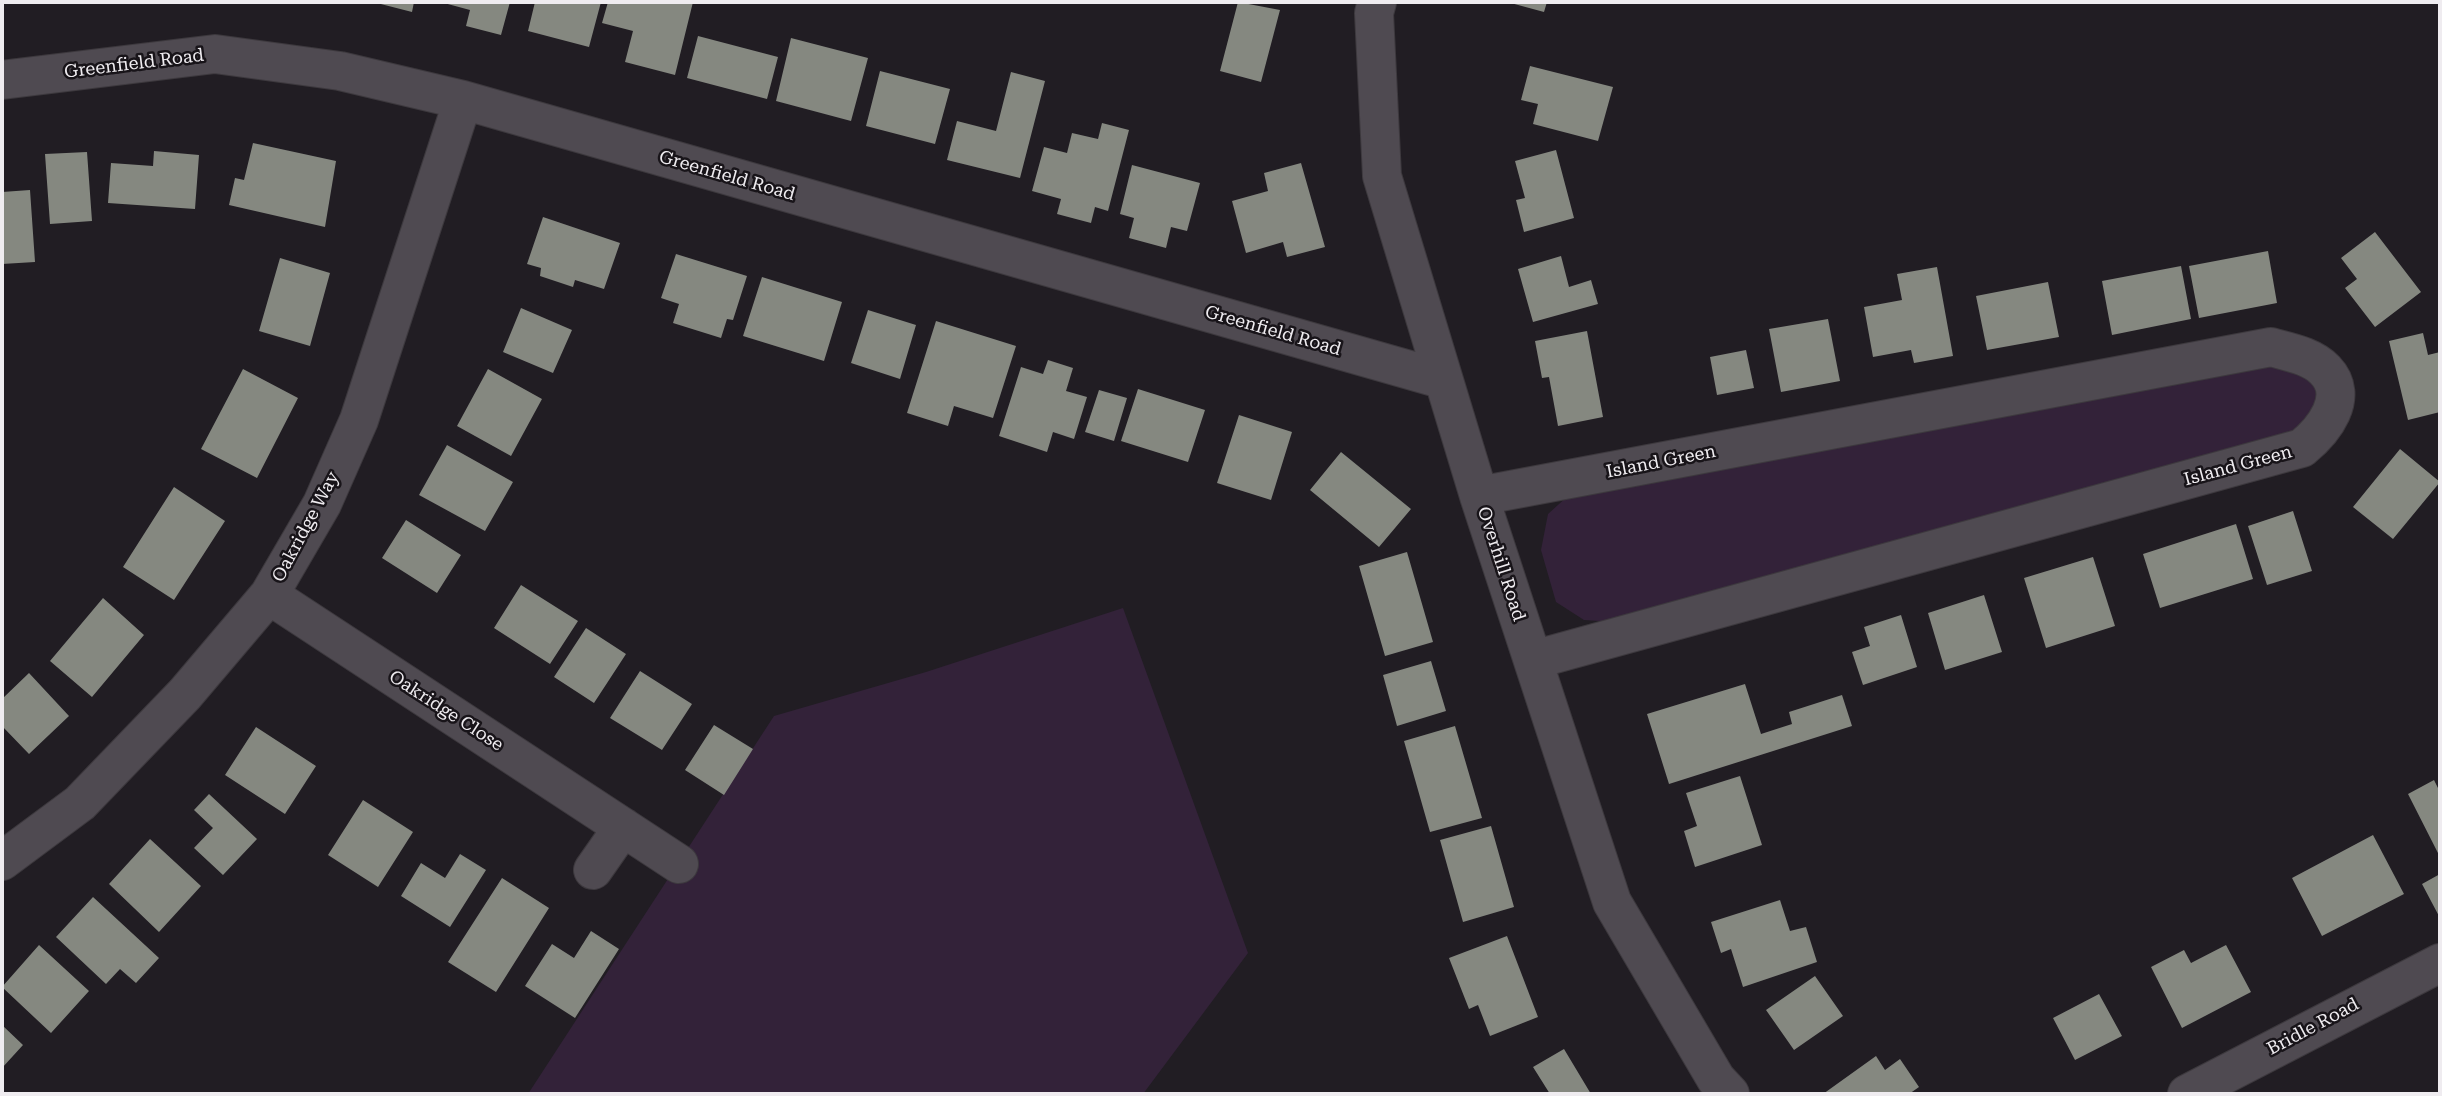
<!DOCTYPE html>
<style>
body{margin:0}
#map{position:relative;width:2442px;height:1096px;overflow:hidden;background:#211d23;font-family:"Roboto Serif",serif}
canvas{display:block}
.frame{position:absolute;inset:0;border:4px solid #efecf0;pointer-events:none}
</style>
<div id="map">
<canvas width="2442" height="1096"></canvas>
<div class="frame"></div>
</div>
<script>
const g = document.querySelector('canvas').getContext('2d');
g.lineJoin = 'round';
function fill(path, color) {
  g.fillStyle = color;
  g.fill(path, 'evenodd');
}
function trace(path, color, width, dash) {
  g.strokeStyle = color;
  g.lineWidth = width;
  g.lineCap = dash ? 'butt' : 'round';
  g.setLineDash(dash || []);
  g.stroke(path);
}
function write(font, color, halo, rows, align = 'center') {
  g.font = font + ' "Roboto Serif",serif';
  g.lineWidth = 5;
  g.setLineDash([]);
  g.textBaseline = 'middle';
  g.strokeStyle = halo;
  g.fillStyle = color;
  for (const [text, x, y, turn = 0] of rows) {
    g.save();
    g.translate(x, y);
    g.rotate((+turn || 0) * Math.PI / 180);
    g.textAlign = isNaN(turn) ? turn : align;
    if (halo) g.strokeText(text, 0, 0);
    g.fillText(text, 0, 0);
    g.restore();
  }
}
fill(new Path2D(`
 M2274,359l31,13 12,21 -6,27 -24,19 -672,183 -31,-2 -28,-18 -15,-52 7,-36 21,-19z
 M1123,608l125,345 -105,141h-615l246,-378 152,-44z`), '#332239');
fill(new Path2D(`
 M373,2h41l-2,10z
 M510,2l-9,33 -35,-9 4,-16 -26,-7z
 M535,2h66l-12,45 -61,-16z
 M608,2h85l-18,73 -50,-13 8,-31 -31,-8z
 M1238,2l42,8 -19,72 -41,-11z
 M1507,2h40l-3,10z
 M698,36l80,21 -11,42 -80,-21z
 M791,38l77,20 -17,63 -75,-20z
 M1530,66l83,21 -15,54 -65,-17 5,-20 -17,-4z
 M880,71l70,18 -15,55 -69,-18z
 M1011,72l34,9 -25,97 -73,-18 10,-39 39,10z
 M1102,123l27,7 -21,81 -13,-4 -4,16 -34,-9 4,-15 -29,-8 12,-44 23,6 5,-20 26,6z
 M253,143l83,18 -11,66 -96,-22 6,-27 9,2z
 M1556,150l18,68 -50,14 -8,-32 9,-2 -10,-37z
 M154,151l45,4 -4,54 -87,-6 3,-40 42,3z
 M87,152l5,69 -42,3 -5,-70z
 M1301,163l24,84 -38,10 -4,-15 -37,11 -14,-52 36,-10 -4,-18z
 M1132,165l68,18 -13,48 -16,-4 -5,21 -37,-10 5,-20 -14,-4z
 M30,190l5,72 -33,2v-72z
 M543,217l77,26 -16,46 -29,-9 -2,7 -33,-11 1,-8 -14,-4z
 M2375,232l46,60 -46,35 -30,-39 12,-9 -16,-21z
 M2268,251l9,52 -78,15 -10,-52z
 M676,254l71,22 -14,44 -6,-1 -6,19 -48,-15 6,-19 -18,-6z
 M1561,256l8,31 22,-7 7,24 -65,18 -15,-53z
 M280,258l50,15 -20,73 -51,-15z
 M2181,266l10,53 -79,16 -10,-54z
 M1937,267l16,89 -39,7 -3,-13 -38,7 -9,-50 38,-7 -5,-26z
 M762,277l80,25 -18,59 -81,-25z
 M2048,282l11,55 -72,13 -11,-54z
 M521,308l51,22 -19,43 -50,-21z
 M868,310l48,15 -16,54 -49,-16z
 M1828,319l12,62 -59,11 -12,-63z
 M936,321l80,25 -23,72 -39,-12 -6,20 -41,-13z
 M1587,331l16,86 -45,9 -9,-49 -7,1 -7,-37z
 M2423,333l5,22 12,-3v60l-32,8 -19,-79z
 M1746,350l8,38 -37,7 -7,-38z
 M1048,360l25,8 -7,23 21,6 -13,42 -21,-7 -6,20 -48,-16 22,-69 22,7z
 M243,369l55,29 -41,80 -56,-29z
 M488,369l54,30 -31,57 -54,-30z
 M1138,389l67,21 -17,52 -67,-21z
 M1099,390l28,8 -13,43 -29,-9z
 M1239,415l53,17 -21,68 -54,-17z
 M447,445l66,37 -28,49 -66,-36z
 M2400,449l40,33 -47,57 -40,-32z
 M1341,452l70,57 -32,38 -69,-57z
 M174,487l51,34 -51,79 -51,-33z
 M2293,511l19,60 -45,14 -19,-59z
 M406,520l55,35 -24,38 -55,-35z
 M2236,524l17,55 -93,29 -17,-54z
 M1407,552l26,90 -48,14 -26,-90z
 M2093,557l22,69 -69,22 -22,-70z
 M521,585l57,36 -28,43 -56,-36z
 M1984,595l18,57 -57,18 -17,-57z
 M103,598l41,37 -52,62 -42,-36z
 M1901,615l16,52 -54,18 -11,-33 18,-6 -6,-19z
 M586,628l40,26 -32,49 -40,-26z
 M1431,661l15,50 -49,15 -14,-51z
 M640,671l52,33 -30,46 -52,-32z
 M29,673l40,43 -40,38 -27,-28v-27z
 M1745,684l16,50 31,-10 -3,-12 53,-17 10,31 -183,58 -22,-70z
 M714,725l39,24 -29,46 -39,-25z
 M1455,726l27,92 -52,14 -26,-91z
 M256,727l60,39 -31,48 -60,-39z
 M1740,776l22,69 -67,22 -11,-36 13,-5 -11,-33z
 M2434,780l6,12v65l-32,-63z
 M209,794l48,45 -34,36 -29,-27 19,-20 -19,-18z
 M363,800l50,32 -35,55 -50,-32z
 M1491,826l23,81 -51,15 -23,-82z
 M2373,835l31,59 -82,42 -30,-58z
 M150,839l51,47 -42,46 -50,-48z
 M460,854l26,16 -36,57 -49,-31 20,-33 24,15z
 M2440,874v44l-18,-34z
 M502,878l47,30 -53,84 -48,-30z
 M93,897l66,61 -23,25 -16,-14 -14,15 -50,-47z
 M1780,900l10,31 16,-4 11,35 -74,25 -12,-38 -10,4 -10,-31z
 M591,931l28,18 -44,69 -50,-32 27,-42 22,14z
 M1507,936l31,81 -48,19 -12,-31 -9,4 -20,-51z
 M39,945l50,46 -38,42 -49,-46z
 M2226,945l25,47 -69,36 -31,-61 33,-17 7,13z
 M1815,976l28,40 -49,34 -28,-40z
 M2099,994l23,42 -47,24 -22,-42z
 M2,1025l21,20 -21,23z
 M1564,1049l27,45h-41l-17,-27z
 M1876,1056l9,14 15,-11 19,28 -10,7h-86z`), '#858880');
const minor = new Path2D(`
 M1377,2l-3,11 8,163 97,320 133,406 104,177 14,15
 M2,80l213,-26 125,17 123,29 978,279
 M1479,496l792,-149c18,5 41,9 54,23 26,27 -2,61 -23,78l-769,212
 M269,595l410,269
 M2,861l78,-58 105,-109 84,-99 53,-91 37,-84 104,-320
 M593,870l30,-43
 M2187,1094l253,-131`);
trace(minor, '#3d393e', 40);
trace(minor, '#4f4a51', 38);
write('18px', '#efecf0', '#181419', [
 ["Greenfield Road",134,64,-7],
 ["Greenfield Road",727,176,16],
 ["Greenfield Road",1273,331,16],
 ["Island Green",1661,462,-11],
 ["Island Green",2238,466,-15],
 ["Oakridge Way",306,527,-62],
 ["Overhill Road",1501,564,72],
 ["Oakridge Close",446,711,33],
 ["Bridle Road",2313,1027,-28]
]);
</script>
